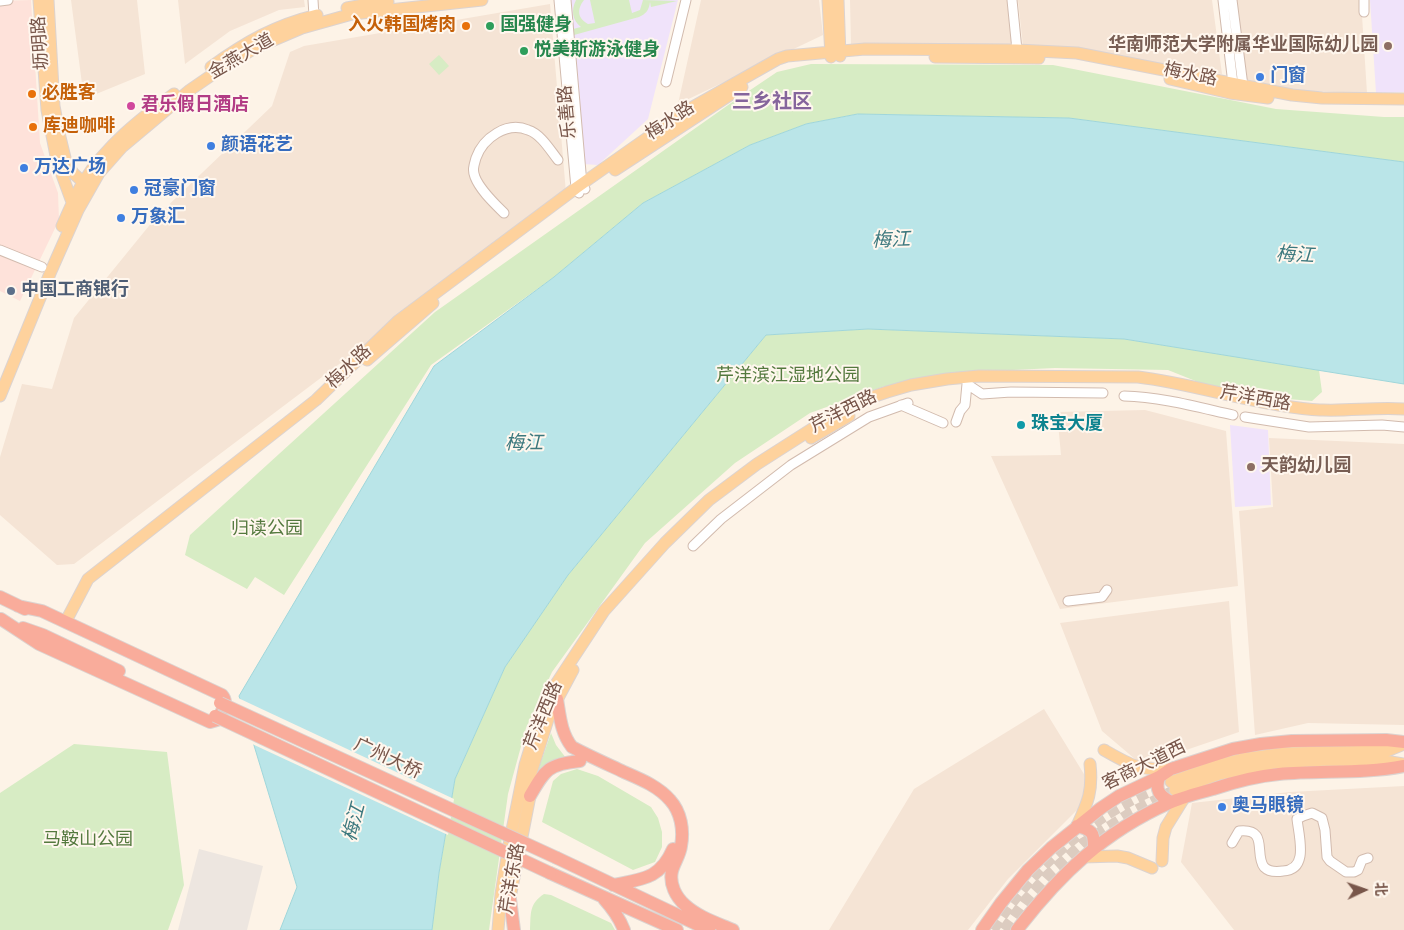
<!DOCTYPE html>
<meta charset="utf-8">
<style>
body{margin:0}
#map{position:relative;width:1404px;height:930px;overflow:hidden;background:#fdf3e7;font-family:Overpass,"Noto Sans SC",sans-serif}
canvas{display:block}
.north{position:absolute;left:1339px;top:865px;width:50px;height:50px;-webkit-text-stroke:4px #fff7ee;paint-order:stroke;rotate:87deg;font-size:14px;font-weight:700;line-height:20px;text-align:center;color:#78564a}
.north::after{content:'';display:block;margin:auto;width:18px;height:22px;background:#78564a;clip-path:polygon(50% 0,100% 100%,50% 72%,0 100%)}
</style>
<div id="map">
<canvas width="1404" height="930"></canvas>
<div class="north">北</div>
</div>
<script>
const g = document.querySelector('canvas').getContext('2d');
g.lineJoin = 'round';
function fill(path, color) {
  g.fillStyle = color;
  g.fill(path, 'evenodd');
}
function trace(path, color, width, dash) {
  g.strokeStyle = color;
  g.lineWidth = width;
  g.lineCap = dash ? 'butt' : 'round';
  g.setLineDash(dash || []);
  g.stroke(path);
}
function write(font, color, halo, rows, align = 'center') {
  g.font = font + ' Overpass,"Noto Sans SC",sans-serif';
  g.lineWidth = 4;
  g.setLineDash([]);
  g.textBaseline = 'middle';
  g.strokeStyle = halo;
  g.fillStyle = color;
  for (const [text, x, y, turn = 0] of rows) {
    g.save();
    g.translate(x, y);
    g.rotate((+turn || 0) * Math.PI / 180);
    g.textAlign = isNaN(turn) ? turn : align;
    if (halo) g.strokeText(text, 0, 0);
    g.fillText(text, 0, 0);
    g.restore();
  }
}
fill(new Path2D(`
 M71,0h66l8,74 -61,25z
 M178,0h126l1,7 -26,3 -49,21 -45,33z
 M701,0h118l4,35 -145,69z
 M850,0h157l5,47 -161,-1z
 M1018,0h194l10,74 -199,-28z
 M1231,0h130l6,93 -63,-2 -67,-8z
 M550,4l16,189 -492,371 -17,1 -57,-50v-58l22,-73 30,5 22,-71 83,-102 115,-110 18,-54 14,-6z
 M1145,410l81,21 12,155 -178,23 -69,-153 70,-1 -4,-43z
 M1269,438l135,6v281l-96,-2 -53,12 -16,-224 34,-4z
 M1229,601l10,131 -97,33 -40,-34 -42,-108z
 M1044,709l51,83 -87,87 -40,51h-139l85,-141z
 M1404,786v144h-170l-53,-68 11,-59 98,-11z`), '#f5e4d5');
fill(new Path2D(`
 M31,0l9,143 18,50 1,27 -39,81 -20,-10v-290z`), '#fee2da');
fill(new Path2D(`
 M199,849l64,17 -16,64h-69z`), '#ede6e0');
fill(new Path2D(`
 M571,0h107l-30,119 -50,46 -15,-1 -14,-161z
 M1370,0h34v92l-28,1z
 M1230,425l38,5 3,75 -36,2z`), '#f0e3fa');
fill(new Path2D(`
 M576,0h8c-7,9 -7,18 4,24l7,-1 -5,-23h39l3,13 8,-3 3,-10 34,1 -26,6 -1,-5c-1,8 -4,12 -11,15l-65,18 -1,-6 8,-2c-9,-7 -10,-17 -5,-27z
 M439,55l10,11 -10,9 -10,-11z
 M811,64l242,1 223,44 108,8h20v45l-335,-44 -211,-4 -52,10 -56,21 -107,58 -89,74 -123,88 -147,230 -29,-18 -8,12 -62,-34 5,-20 245,-223 296,-209 46,-31z
 M868,329l256,10 195,31 3,22 -10,9 -84,-7 -60,-24 -113,-2 -105,5 -68,14 -72,26 -75,50 -90,80 -93,129 -26,56 -18,66 -19,136h-57l7,-57 16,-94 50,-112 63,-92 198,-240z
 M551,733l5,12 10,13 -15,5 -14,10z
 M74,744l93,8 17,133 -16,45h-168v-137z
 M577,769l21,7 53,31 7,11 4,14v15l-7,15 -22,8 -91,-48 11,-41 8,-7z
 M544,894l7,1 60,28 4,7h-85c1,-17 -1,-26 14,-36z`), '#d7ecc4');
const water = new Path2D(`
 M858,114l211,4 335,44v222l-280,-45 -256,-10 -102,6 -198,240 -63,92 -50,112 -16,94 -7,57h-152l17,-43 -58,-191 195,-330 120,-89 89,-74 107,-58 56,-21z`);
fill(water, '#bae5e8');
trace(water, '#a0d6da', 1);
fill(new Path2D(`
 M236,697l218,102 -6,36 -198,-92z`), '#fdf3e7');
trace(new Path2D(`
 M993,930c32,-51 77,-95 130,-125 15,-9 32,-16 48,-23
 M1004,930l21,-29 23,-26 34,-31 47,-30 46,-24`), '#dcccc0', 11, [11, 5.5]);
const minor = new Path2D(`
 M313,0l1,16
 M559,0l17,188 3,5
 M566,0l16,184 3,5
 M1012,0l5,50
 M1223,0l10,84
 M1232,0l11,86
 M1364,0v12
 M0,1l8,-1
 M666,82l20,-82
 M504,213c-10,-10 -24,-23 -29,-36 -3,-7 -1,-12 1,-19 7,-20 31,-37 52,-28 13,4 22,20 30,30
 M0,250l42,17
 M1124,396c37,1 73,11 109,19
 M901,405l42,18
 M1245,417l64,10 73,-2 22,2
 M956,422l4,-11 5,-6 2,-21 15,10 29,-2 92,1
 M693,546l28,-27 70,-54 78,-48 39,-14
 M1068,601l34,-4 5,-7
 M1232,843l7,-12c30,-3 15,23 25,36 5,5 13,5 19,4 26,-1 16,-34 14,-52l6,-3 9,-3 10,5 3,12 2,27 3,4 16,11h8l4,-2 4,-10 6,-2`);
const major = new Path2D(`
 M39,0l8,110 10,51 15,41
 M48,0l6,106 6,31 6,25 7,11 10,9
 M828,0l3,57
 M838,0l2,56
 M347,8l16,-3 25,-3
 M935,57l104,1
 M211,67c35,-25 64,-42 106,-52
 M1170,79l60,14 38,5
 M615,170l127,-83
 M62,226c7,-15 13,-31 22,-45 23,-36 56,-62 90,-87
 M367,360l66,-57
 M0,396l51,-125 27,-61 21,-37 23,-26 68,-57 29,-20 36,-22 47,-20 50,-14 130,-14
 M811,438l38,-22
 M66,621l22,-42 228,-179 82,-79 178,-133 108,-76 94,-53 9,-3 78,-7 152,1 60,3 215,42 30,3 82,1
 M1104,750c28,16 34,20 67,19
 M1171,782l48,-17 23,-6 44,-6 101,-2 17,-7
 M1175,790l44,-16 54,-11 54,-3 58,1 19,3
 M1077,826c11,-24 16,-35 13,-62
 M1083,857l34,-1 11,2 24,10
 M1162,861l1,-23 3,-11 18,-29
 M508,908l22,-112 1,-23 19,-60 23,-43
 M498,930l3,-36 8,-49 16,-80 11,-36 18,-42 50,-76 61,-68 44,-43 48,-36 69,-44 37,-20 24,-8 24,-7 36,-6 32,-3 159,1c50,6 98,22 147,29 13,2 26,4 38,4 27,1 54,-3 81,-1`);
const highway = new Path2D(`
 M0,597l25,12
 M1,619l38,25 171,78 7,-2c5,-9 12,-17 5,-25l-180,-84 -24,-5
 M23,628l20,7 76,36
 M557,699c3,18 4,34 15,48 17,9 35,17 52,25 16,7 34,14 46,28 11,12 14,30 11,46 -1,9 -7,17 -9,25 -3,13 4,26 13,34 13,12 32,18 48,25
 M1159,777c-4,13 0,19 12,25
 M530,796c15,-26 18,-32 50,-35
 M1077,826c15,4 17,6 17,21
 M557,858l152,72
 M550,873l127,57
 M613,885c30,-6 47,-6 60,-36
 M510,899l4,31
 M604,899c9,10 15,18 20,31
 M982,930l19,-27 27,-33 23,-22 50,-40 18,-12 40,-19 12,-8 62,-20 28,-5 31,-3 94,-1 18,2
 M1017,930c43,-56 87,-98 152,-127 14,-6 29,-10 44,-14 21,-7 44,-13 66,-15 42,-4 84,0 125,-8`);
trace(minor, '#d2bbae', 11);
trace(major, '#dcd3d0', 13);
trace(highway, '#dcd3d0', 14);
trace(minor, '#fff', 9);
trace(major, '#fed29d', 11);
trace(highway, '#f9ac9b', 12);
const highwayBridge = new Path2D(`
 M220,703l337,155
 M215,716l335,157`);
trace(highwayBridge, '#dcd3d0', 14, []);
trace(highwayBridge, '#f9ac9b', 12);
for (const [x, y, r, color] of [
 [466,26,5,"#e8710a"],
 [490,26,5,"#2e9e5b"],
 [1388,46,5,"#8d6e63"],
 [524,51,5,"#2e9e5b"],
 [1260,77,5,"#3f7fe0"],
 [32,94,5,"#e8710a"],
 [131,106,5,"#d1479c"],
 [33,127,5,"#e8710a"],
 [211,146,5,"#3f7fe0"],
 [24,168,5,"#3f7fe0"],
 [134,190,5,"#3f7fe0"],
 [121,218,5,"#3f7fe0"],
 [11,291,5,"#5c6f8a"],
 [1021,425,5,"#0f9aa8"],
 [1251,467,5,"#8d6e63"],
 [1222,807,5,"#3f7fe0"]
]) {
  const dot = new Path2D();
  dot.arc(x, y, r, 0, 2 * Math.PI);
  g.fillStyle = color;
  g.fill(dot);
  trace(dot, '#fff7ee', 2);
}
write('bold 18px', '#c56008', '#fff7ee', [
 ["入火韩国烤肉",456,26,"right"],
 ["必胜客",42,94],
 ["库迪咖啡",43,127]
], 'left');
write('bold 18px', '#27864d', '#fff7ee', [
 ["国强健身",500,26],
 ["悦美斯游泳健身",534,51]
], 'left');
write('18px', '#78564a', '#fff7ee', [
 ["坜明路",42,43,-94],
 ["金燕大道",242,58,-30],
 ["梅水路",1190,76,11],
 ["乐善路",569,112,-95],
 ["梅水路",671,122,-34],
 ["梅水路",350,368,-44],
 ["芹洋西路",1255,400,10],
 ["芹洋西路",844,413,-27],
 ["芹洋西路",545,716,-68],
 ["广州大桥",387,760,25],
 ["客商大道西",1145,767,-26],
 ["芹洋东路",514,879,-80]
]);
write('bold 18px', '#785e54', '#fff7ee', [
 ["华南师范大学附属华业国际幼儿园",1378,46],
 ["天韵幼儿园",1261,467,"left"]
], 'right');
write('bold 18px', '#366cbe', '#fff7ee', [
 ["门窗",1270,77],
 ["颜语花艺",221,146],
 ["万达广场",34,168],
 ["冠豪门窗",144,190],
 ["万象汇",131,218],
 ["奥马眼镜",1232,807]
], 'left');
write('bold 18px', '#b23c85', '#fff7ee', [
 ["君乐假日酒店",141,106]
], 'left');
write('bold 18px', '#4e5e75', '#fff7ee', [
 ["中国工商银行",21,291]
], 'left');
write('18px', '#54793e', '#fff7ee', [
 ["芹洋滨江湿地公园",788,377],
 ["归读公园",267,530],
 ["马鞍山公园",88,841]
]);
write('bold 18px', '#0d838f', '#fff7ee', [
 ["珠宝大厦",1031,425]
], 'left');
write('italic 19px', '#3c787e', '#fff7ee', [
 ["梅江",891,242,-2],
 ["梅江",1295,257,3],
 ["梅江",524,445],
 ["梅江",356,823,-75]
]);
write('bold 20px', '#85659c', '#fff7ee', [
 ["三乡社区",772,104]
]);
</script>
